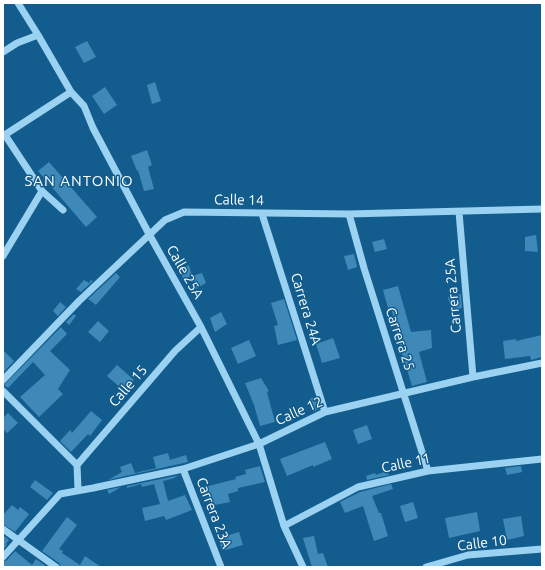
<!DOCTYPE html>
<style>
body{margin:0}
#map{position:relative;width:545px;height:570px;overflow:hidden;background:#125d8d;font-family:Ubuntu,sans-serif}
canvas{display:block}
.frame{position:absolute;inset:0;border:4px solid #fff;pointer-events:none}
</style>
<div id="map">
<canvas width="545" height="570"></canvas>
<div class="frame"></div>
</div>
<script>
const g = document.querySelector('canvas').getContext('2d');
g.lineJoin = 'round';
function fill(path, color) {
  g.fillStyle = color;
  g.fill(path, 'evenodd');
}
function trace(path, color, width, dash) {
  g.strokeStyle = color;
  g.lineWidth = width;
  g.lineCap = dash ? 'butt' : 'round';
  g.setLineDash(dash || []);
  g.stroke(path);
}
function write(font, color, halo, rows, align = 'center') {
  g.font = font + ' Ubuntu,sans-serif';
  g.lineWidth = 3;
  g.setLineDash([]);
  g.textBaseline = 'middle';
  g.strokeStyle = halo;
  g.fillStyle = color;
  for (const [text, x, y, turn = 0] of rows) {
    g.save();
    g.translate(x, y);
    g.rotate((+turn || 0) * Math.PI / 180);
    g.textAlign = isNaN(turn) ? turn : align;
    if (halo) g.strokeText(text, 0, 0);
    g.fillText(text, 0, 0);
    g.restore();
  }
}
fill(new Path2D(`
 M87,41l9,16 -12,6 -9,-16z
 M155,82l6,19 -9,3 -5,-19z
 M105,87l12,18 -13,9 -12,-18z
 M147,150l5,15 -4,2 6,22 -10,2 -6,-21 -1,1 -6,-15z
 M49,162l48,55 -11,10 -48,-56z
 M536,235l2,17 -13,-1v-14z
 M384,239l3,10 -12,3 -3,-10z
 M354,254l3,13 -9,3 -4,-14z
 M189,265l3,11 -9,3 -3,-10z
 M116,273l4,4 -24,28 -8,-6z
 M202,273l4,10 -10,6 -4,-13z
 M84,280l5,3 2,-3 2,1 -12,11 -5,-3z
 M398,286l13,46 20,-2 1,18 -13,4 8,30 -15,4 -12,-39 -9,-40 -3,1 -5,-18z
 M461,294l1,14 -11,3 -3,-14z
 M284,299l13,41 -19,5 -4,-19 4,-1 -7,-22z
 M60,302l6,5 -8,9 -5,-5z
 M221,312l6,12 -12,8 -5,-14z
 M74,314l2,2 -7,9 -3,-3z
 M98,321l11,10 -9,11 -12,-10z
 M61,327l6,7 -17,17 20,19 -12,19 5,5 -24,23 -19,-20 25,-22 -12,-13 -25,26 -4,-3z
 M542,335v22l-11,3 -1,-4 -25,3 -2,-18 13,-2v2z
 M333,338l7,20 -18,5 -6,-19z
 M249,340l7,16 -18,8 -7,-16z
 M3,350l11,11 -11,12z
 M117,365l17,15 -10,11 -17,-15z
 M261,378l8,13 -2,1 8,30 -15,4 -6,-21 -9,-22z
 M315,397l4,12 -6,3 -4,-13z
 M91,411l11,9 -12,16 -2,-2 -17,18 -11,-11 10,-11 2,3z
 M8,413l10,10 -11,10 -4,-4v-11z
 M367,425l5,14 -14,5 -5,-14z
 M325,442l7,17 -19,8v-2l-26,11 -7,-17z
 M168,453l2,7 16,-5 2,7 -80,18 14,-8 -2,-5 11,-4 4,10 21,-5 -3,-11z
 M260,466l5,16 -27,6v3l-10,3 2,8 -20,4 -5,-19 31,-8 -1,-2 11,-3 -1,-4z
 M521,466l1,6 -15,3 -2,-7z
 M387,471l2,4 -22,5 -1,-4 9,-3 1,2z
 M180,475l-5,2v1l-12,3 5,20 17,-6 7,15 -26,10 -2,-4 -19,5 -3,-13 18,-4 -6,-20 -12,3 -1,-3 -14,4v-2z
 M35,480l18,13 -6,7 -17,-13z
 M391,484l2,5 -21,7 7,17h2l7,23 -14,5 -11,-35 -18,7 -5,-11 20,-10z
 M121,487l-12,7 -2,-4z
 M413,502l5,16 -13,4 -5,-16z
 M12,505l6,5 2,-3 9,7 -14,18 -12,-8v-9z
 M477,512l3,19 -31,7 -4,-20z
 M521,516l3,20 -17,4 -4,-21z
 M67,517l10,8 -18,24 4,2 -1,2 18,12 5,-9 16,11h-40l-2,-4 -17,-12z
 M239,532l4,13 -21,6 -3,-13z
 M3,535l6,5 -3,4 1,1 -4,5z
 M314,536l4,18 5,-1 5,14h-16l-9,-29z
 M15,551l17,14 4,-6 11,8h-44v-5l4,-2z`), '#3f89b8');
trace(new Path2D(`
 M18,3l20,32 33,57 13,14 9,22 56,106 52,93 58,117 25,82 19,41
 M3,52l14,-9 21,-8
 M5,135l37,56 21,19
 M3,136l68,-44
 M459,212l14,165
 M262,214l63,198
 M349,214l15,54 64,203
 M3,256l39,-65
 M3,380l76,-79 86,-81 19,-8 165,2 193,-5
 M3,391l74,74 1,25
 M77,465l98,-114 26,-24
 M183,469l38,98
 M284,526l74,-39 70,-16 114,-12
 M3,529l53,38
 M3,557l57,-63 33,-6 90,-19 76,-25 66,-32 148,-35 69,-14
 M426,567l42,-12 74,-6`), '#9bd1f1', 7);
write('14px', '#fff', '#125d8d', [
 ["Calle 14",239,200,1],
 ["Calle 25A",185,272,60],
 ["Carrera 25A",453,296,-95],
 ["Carrera 24A",306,309,73],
 ["Carrera 25",400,339,72],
 ["Calle 15",128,386,-49],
 ["Calle 12",299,411,-24],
 ["Calle 11",406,463,-12],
 ["Carrera 23A",214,513,69],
 ["Calle 10",482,543,-7]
]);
g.letterSpacing = '1px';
write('15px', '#fff', '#125d8d', [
 ["SAN ANTONIO",79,181]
]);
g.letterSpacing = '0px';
</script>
